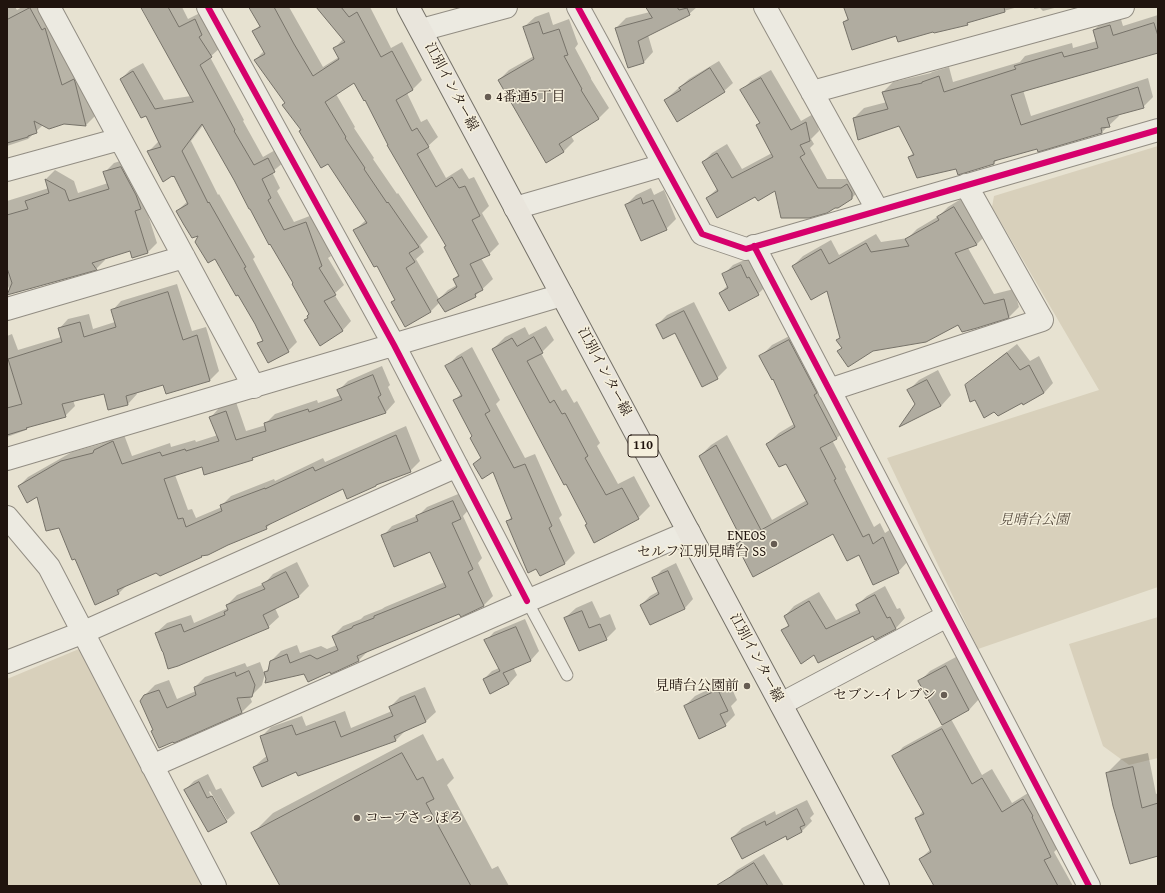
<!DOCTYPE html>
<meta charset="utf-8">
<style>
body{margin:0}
#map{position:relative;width:1165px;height:893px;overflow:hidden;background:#e7e2d1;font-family:"Gentium Book Plus",serif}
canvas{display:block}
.frame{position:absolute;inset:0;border:8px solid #20140e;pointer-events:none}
</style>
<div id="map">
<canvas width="1165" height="893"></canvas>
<div class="frame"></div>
</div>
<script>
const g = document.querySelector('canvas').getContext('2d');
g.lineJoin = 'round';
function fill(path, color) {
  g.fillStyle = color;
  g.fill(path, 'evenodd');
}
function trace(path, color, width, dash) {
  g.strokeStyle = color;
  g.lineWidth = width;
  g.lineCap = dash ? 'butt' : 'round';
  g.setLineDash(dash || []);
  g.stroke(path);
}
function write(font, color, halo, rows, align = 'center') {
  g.font = font + ' "Gentium Book Plus","Noto Serif JP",serif';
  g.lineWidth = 3;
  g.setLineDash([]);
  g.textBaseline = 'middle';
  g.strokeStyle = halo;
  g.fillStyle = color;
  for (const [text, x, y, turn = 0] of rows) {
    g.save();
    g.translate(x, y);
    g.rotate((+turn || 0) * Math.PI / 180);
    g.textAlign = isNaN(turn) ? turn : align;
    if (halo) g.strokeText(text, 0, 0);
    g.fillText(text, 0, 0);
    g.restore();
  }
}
fill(new Path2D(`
 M1158,146v441l-180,62 -91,-191 212,-68 -107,-183 2,-11z
 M1158,617v141l-29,7 -26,-19 -34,-102z
 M79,649l124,237h-196v-207z`), '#d8d0bb');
fill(new Path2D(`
 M7,7h8l2,3 5,-3h27l50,105 -13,13 -22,-2 -21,2 -15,14 -21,7z
 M155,7h27l6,12 16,-8 17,36 -11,10 34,63 -1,1 20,36 14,-8 7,13 -12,10 8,16 -3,3 17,31 21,-8 16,42 -3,2 16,27 -10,9 17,27 -9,10 -37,-10 5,-7 -16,-31 -90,-159 -13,17 27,54 1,-1 36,63 -2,2 44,83 -9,9 -29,-7 4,-5 -7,-16 -40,-66 -16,-23 -23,-23 11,-10 -13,-26 -26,-24 9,-9 2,-1 -13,-26 -26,-36 9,-9 13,-7 21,37 27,-4z
 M250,7h39l34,60 16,-10 -4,-9 8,-9 -26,-32h41l1,1 11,-1 21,41 11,-6 20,38 -10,10 -5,3 14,29 6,-3 11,18 -10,9 18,32 16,-10 7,11 5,-2 15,29 -7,7 17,31 -10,10 -8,4 12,21 -18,17 -35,6 -9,9 -39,-9 4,-3 -19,-35 -23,-33 12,-11 -37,-58 -27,-32 -16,-27 -31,-43 9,-9 -10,-20 6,-6zM355,82l11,17 81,147 12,28 -5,5 3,6 -9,5 -9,9 -23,-40 8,-7 -4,-7 8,-8 -30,-44 -1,1 -24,-35 1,-1 -20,-30 1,-1 -19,-33z
 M652,7h45l-8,7 -41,21 5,17 -9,10 -28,-34 10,-10 24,-6z
 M845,7h173l-47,13 -4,4 -70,11 -53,-13 4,-4z
 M1034,7h24l-15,4 -3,-3 -6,1z
 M549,12l4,13 16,-6 9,25 -3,4 16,30v1l18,29 -10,10 -28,18 3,5 -10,10 -18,10 -47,-81 10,-10 25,-14 -10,-29 11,-10z
 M1158,15v37l-135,38 8,26 117,-38 5,19 -10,10 -25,7 1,2 -17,16 -64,16 -40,11 -4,4 -38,4 -47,-10 5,-5 -15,-27 -45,-7 10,-10 23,-6 -4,-10 10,-10 38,-9 1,-1 17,-5 4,15 67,-20 5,-6 47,-13 1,5 24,-7 -3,-11 10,-10 16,-4 3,10z
 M719,61l14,22 -9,8 -59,9 24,-21z
 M771,70l30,51 14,-8 4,18 -8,8 3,5 -4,4 17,31h24l10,9 -9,10 -76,-8 -20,5 -49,3 11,-10 -15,-26 9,-9 15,-9 15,25 30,-16 -15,-28 3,-3 -18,-32 9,-9z
 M130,158l27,85 -9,9 -15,5 -2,-7 -27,8 1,2 -9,9 -85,24 -4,-9v-83l42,-13 -3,-9 9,-9 19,11 4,12 30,-10 -3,-11 9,-9z
 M651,188l3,7 10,-5 12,29 -10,10 -40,-24 10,-10z
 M964,197l22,38 -10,10 -8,3 26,46 20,-5 5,18 -10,10 -51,7 -119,27 3,-3 -1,-10 -13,-48 -35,-24 10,-10 28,-16 8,15 37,-21 5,8 27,-4 9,-9 22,-13 9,-9z
 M751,257l17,27 -10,10 -29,15 -9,-16 8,-8 -5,-10 10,-10z
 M177,284l15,47 14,-4 13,44 -9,9 -43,13 -3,-10 -28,9 1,2 -9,10 -19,5 -4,-16 -32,7 2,6 -10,10 -35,10 -4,4 -19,7v-101l5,-2 6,16 43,-13 -2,-8 9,-10 21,-5 4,15 22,-7 -3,-11 9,-10z
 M694,302l33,66 -10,10 -41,-46 -19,-7 10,-10z
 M546,326l8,14 -13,13 21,38 4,-2 8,14 3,-2 23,42 -3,3 21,38 16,-8 16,30 -12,12 -50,5 -95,-174 12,-12 20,-10 4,8z
 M801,330l47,97 -11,11 -5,2 14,27 -1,2 29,58 6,-4 5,10 9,-6 15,33 -11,12 -39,-18 -25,-21 -96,11 5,-5 -43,-83 11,-11 16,-10 45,85 35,-20 -20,-38 -20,-18 12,-11 15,-9 -20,-46 -13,-22 11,-11z
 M1017,344l13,17 9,-5 14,27 -9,10 -22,9 -56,-16 10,-10z
 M472,347l28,53 -4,4 29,54 10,-4 27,61 -3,3 16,35 -10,10 -25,11 -33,-52 5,-6 -19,-46 -19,-6 7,-7 -8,-21 -19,-35 8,-8 -15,-27 10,-10z
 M382,366l8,19 -2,2 7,15 -9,10 -131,44 -3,3 -50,7 -27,9 13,35 4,-1 4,9 26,-11 -1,-1 10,-10 43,-17 1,2 48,-23 2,4 81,-36 14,35 -10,10 -67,17 -70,34 -7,6 -63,26 -2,3 -45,15 -28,12 -10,10 -58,-67 -23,-31 -18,-10 9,-9 44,-25 29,-8 4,-3 18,-9 9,24 38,-13 1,4 24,-7 1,2 22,-7 -7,-18 9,-10 16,-5 10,29 20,-6 -1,-1 10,-10 42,-14 1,3 23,-8 -2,-5 9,-9z
 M938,370l13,25 -10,11 -25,-1 -7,-15 10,-10z
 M463,492l7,16 -7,8 19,42 -4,5 15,33 -10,10 -23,7 -92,38 -10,10 -27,9 -26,3 -38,6 -2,-5 -3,11 -12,12 2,5 -10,10 -68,29 -20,-11 -10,-34 11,-11 14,-5 8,19 19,-8 -1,-4 10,-10 40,-14 2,4 13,-5 4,11 5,-5 2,-7 10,-10 16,-6 3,8 21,-7 6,3 10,-4 -4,-9 10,-10 18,-7 3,-3 18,-7 3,-2 60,-25 -14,-31 -48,-15 9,-10 27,-11 8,-8z
 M297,562l12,24 -10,10 -24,12 4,9 -11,10 -90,38 -22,-32 11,-10 24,-8 3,8 34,-15 -1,-3 10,-10 27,-11 9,-10z
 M676,563l17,36 -8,9 -34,15 -10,-18 9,-9 9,-5 -6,-12 9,-9z
 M885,586l12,23 3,-1 5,10 -9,10 -21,11 -2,-4 -58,19 -32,-23 6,-7 -4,-8 9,-10 25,-14 17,28 23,-11 -2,-4 10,-9z
 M592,601l8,17 10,-4 6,15 -10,10 -41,-21 11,-10z
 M525,619l14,32 -8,9 -18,7 4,8 -8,9 -25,-5 8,-8 7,-3 -13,-27 8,-9z
 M956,657l23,42 -10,11 -18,9 31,56 10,-6 20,34 21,-13 27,56 -6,6 19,34h-134l-19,-27 11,-10 -15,-30 7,-8 -29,-54 9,-10 40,-22 -23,-44 10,-10z
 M728,680l9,20 -6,6 4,9 -10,10 -40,-19 10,-10z
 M425,687l11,25 -10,9 -21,10 -9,9 -99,30 -43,-3 10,-9 3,-2 -6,-19 10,-10 31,-11 4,10 39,-15 6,17 41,-17 -2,-4 10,-10z
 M423,734l14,27 6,-3 11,20 -7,7 45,84 6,-3 11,20h-228l-28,-53 20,-20z
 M1148,753l8,41 2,-1v61l-51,-81 14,-14z
 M208,774l8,16 5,-2 14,25 -9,8 -41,-31 9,-9zM210,791l17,29h-3l-15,-28z
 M807,800l7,14 -4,4 2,3 -10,10 -16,4 -54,3 10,-10 33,-17 1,4z
 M764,854l20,32h-53l-4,-6 10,-10z`), '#0003');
const building = new Path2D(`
 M141,7h27l11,20 16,-8 7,16 -3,2 13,20 -12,8 35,65 -1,1 20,34 14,-7 7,14 -13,7 9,19 -3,2 16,30 22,-8 16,44 -3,2 17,27 -12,6 19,30 -23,15 -16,-26 4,-2 -1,-2 2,-2 -17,-30 1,-1 -23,-39 -1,1 -19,-36h-1l-15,-29 -32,-56 -20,27 26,52 1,-1 37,65 -2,1 45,84 -21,11 -11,-20 6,-2 -8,-17 -17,-29 -2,1 -21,-37 -7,4 -13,-21 3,-6 -6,2 -8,-13 -8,-14 12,-7 -14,-28 -1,1 -1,-1 -9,6 -16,-31 14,-4 -15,-31 -5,2 -21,-39 13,-8 22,38 38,-7z
 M249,7h25l20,37 19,32 26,-17 -6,-11 12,-6 -29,-35h25l8,10 8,-5 24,45 11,-6 21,39 -17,10 16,31 5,-3 12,19 -12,7 19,33 16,-10 7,11 6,-2 15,30 -8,4 18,35 -20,9 13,26 -8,4 1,3 -31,15 -8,-12 20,-13 -4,-8 6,-3 -15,-29 2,-1 -59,-101h1l-23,-45 -1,1 -10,-18 -29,19 21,35 -1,1 20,30 -1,1 23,34 1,-1 31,45 -10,6 6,9 -9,6 25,44 -26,15 -14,-25 4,-2 -18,-34 -3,1 -21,-37 14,-7 -39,-59 -7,4 -22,-37 2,-1 -19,-25 3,-2 -31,-43 11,-6 -13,-23 8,-4z
 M646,7h31l2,3 8,-2 3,7 -52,26 6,22 -16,5 -13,-40 37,-10z
 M844,7h160l1,5 -38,11 1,2 -34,8 -1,-1 -35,10 -2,-6 -44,14 -9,-28 5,-2z
 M30,8l12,22 3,-2 17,57 12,-6 1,3 11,44 -22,-2 -15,5 -15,-8 3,12 -9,3v1l-21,6v-123z
 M539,22l4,12 16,-5 9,26 -4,1 18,33 -1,1 18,29 -40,25 5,8 -18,11 -48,-83 36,-21 -11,-32z
 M1154,23l4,13v17l-147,42 10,30 117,-38 6,21 -37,10 3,9 -9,1 1,5 -64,19 -1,-3 -43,12v3l-36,11 -2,-6 -39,9 -9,-21 6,-2 -15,-29 -41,14 -5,-22 35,-9 -6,-17 40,-9v-1l17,-6 5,16 72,-23 -2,-3 48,-14 2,5 34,-9 -5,-18 17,-5 3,10z
 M710,68l15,24 -48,30 -13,-22 17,-10 -2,-2z
 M761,78l30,52 15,-8 4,19 -10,4 5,9 -5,3 18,31h23l6,-4 5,9v6l-14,9h-3l-8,5 -18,5h-28l-6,-27 -17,10 -3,-4 -38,21 -11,-20 12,-7 -16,-29 15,-9 15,25 41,-21 -17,-32 4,-2 -20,-33z
 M121,167l15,28 5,14 -6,2 13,42 -16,5 -2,-7 -38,12 5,7 -90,25 5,-12 -5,-15v-53l21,-6 -3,-8 24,-8 -4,-14 20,11 4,11 40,-12 -6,-17z
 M641,198l2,6 10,-4 14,30 -26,11 -16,-36z
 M954,207l23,38 -22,8 29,51 20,-5 5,19 -32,10 -15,4 -4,-7 -32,17 -53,9 -25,16 -11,-16 5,-3 -6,-8 4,-2 -13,-47 -16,9 -19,-34 29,-17 8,15 37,-21 5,9 38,-6 -4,-7 34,-19 -2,-3z
 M741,265l6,13 2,-1 10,18 -30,16 -10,-18 9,-5 -6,-14z
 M168,292l15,48 14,-5 13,46 -44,13 -3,-9 -37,11 2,9 -20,5 -4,-16 -42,10 4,13 -40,11 1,1 -20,6v-27l15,-4 -14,-45 54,-17 -4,-14 22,-6 4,15 32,-10 -5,-17z
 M684,311l34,68 -16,8 -27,-54 -12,6 -7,-14z
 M534,337l9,16 -16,8 23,42 4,-3 8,14 3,-1 23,43 -3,2 21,37 16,-7 17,31 -45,24 -9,-18 2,-1 -21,-40 -2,1 -72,-136 20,-11 5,8z
 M789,340l28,53 -3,2 23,44 -17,9 16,31 -2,1 29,57 6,-3 4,10 10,-7 16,36 -26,12 -14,-30 -12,6 -14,-27 -80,43 -17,-33 6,-4 -43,-84 17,-11 45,85 47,-26 -22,-40 -7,3 -13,-23 29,-17 -22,-48 -1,1 -13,-24z
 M1007,353l13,17 9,-5 15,28 -21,12 -1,-2 -24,13 -4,-4 -10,6 -9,-18 -5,2 -5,-17z
 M462,357l28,54 -5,3 29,54 11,-4 27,62 -3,2 16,36 -25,12 -4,-7 -8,4 -22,-52 6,-2 -19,-47 -11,7 -9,-15 8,-6 -11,-20 2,-2 -19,-36 9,-4 -17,-30z
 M373,375l8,20 -3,2 8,16 -134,45 1,2 -49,15 -2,-8 -38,12 14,40 5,-1 3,9 36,-16 -2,-6 45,-17v1l48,-22 2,4 81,-36 15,37 -35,13v1l-29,13 -4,-10 -77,37 1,3 -39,16 -20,10 -7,1 1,1 -42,19 -4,-3 -39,17 2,4 -24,11 -20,-46 -3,1 -13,-32 -13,3 -9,-34 -10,6 -9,-17 43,-25 32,-8 1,-3 19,-9 9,23 38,-12 2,4 23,-7 1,2 33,-10 -10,-24 17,-6 10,29 30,-9 -2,-8 44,-14 1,3 33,-12 -5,-10z
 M927,380l14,26 -42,21 16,-23 -8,-14z
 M453,501l8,18 -9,4 21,46 -5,3 16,34 -23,11 -2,-3 -102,42 2,5 -28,13 -1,-2 -22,10 -4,-8 -39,9 1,-4 -2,-7 4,-1 2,-10 17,-7 3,9 20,-8 7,4 21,-9 -6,-14 20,-8 1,-2 21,-8v-2l20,-8 52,-21 -16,-35 -36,15 -13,-32 37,-14 -2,-5z
 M668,571l17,38 -35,16 -10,-20 19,-11 -7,-16z
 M286,572l13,25 -36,18 6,13 -91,38 -10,3 -5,-17 -1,-1 -7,-18 26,-9 3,8 41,-17 -1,-3 4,-2 -2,-5 39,-16 -3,-5z
 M875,595l12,23 3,-1 6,12 -21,11 -2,-4 -55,27 -4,-8 -13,9 -20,-34 8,-4 -5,-10 25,-15 17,28 34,-16 -4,-8z
 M582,611l7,17 11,-4 7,16 -28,11 -15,-33z
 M516,627l15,34 -28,12 6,11 -19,10 -7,-15 17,-8 -16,-31z
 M946,666l23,44 -27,15 -24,-44z
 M249,671l6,14 -3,12 -15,1 5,15 -68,30 -1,-1 -14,6 -8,-17 2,-1 -13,-29 4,-6 15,-5 8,18 29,-13 -2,-8 41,-15 1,4z
 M718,690l10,21 -8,3 6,12 -27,13 -15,-33z
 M415,696l11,26 -32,14 2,5 -98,35 -2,-4 -34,15 -9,-20 15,-6 -8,-25 32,-11 4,10 39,-14 6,16 52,-21 -4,-9z
 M942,729l30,55 10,-6 20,34 21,-13 10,17 -1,1 19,40 -7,3 14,26h-124l-15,-27 12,-7 -16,-34 9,-4 -32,-58z
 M402,753l15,27 6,-3 11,22 -8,4 45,83h-191l-29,-53z
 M1133,767l9,41 16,-5v53l-28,8 -17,-58 -7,-33z
 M199,782l8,16 5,-2 15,26 -19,10 -24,-42z
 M797,809l8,16 -5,2 2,5 -15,8 -1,-4 -44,23 -11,-21 34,-17 1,4z
 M754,863l14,23h-52z`);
fill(building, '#b0aca0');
trace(building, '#767269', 1);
const service = new Path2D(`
 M527,601l40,74`);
const minor = new Path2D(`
 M49,7l205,380
 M208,7l186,338 133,256
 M578,7l124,227 44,15 412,-119
 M765,7l113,204
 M421,30l85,-23
 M812,92l311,-85
 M7,170l113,-31
 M515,208l149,-43
 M754,246l335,640
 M7,309l177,-52
 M829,390l213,-70 -76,-135
 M7,459l555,-164
 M7,517l42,50 166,319
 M7,662l77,-30 373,-166
 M781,704l166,-88
 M152,766l375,-165 162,-69`);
const primary = new Path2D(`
 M408,7l470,879`);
trace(service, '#928d83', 13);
trace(minor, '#928d83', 24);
trace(primary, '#767269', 24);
trace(service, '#eceae1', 11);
trace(minor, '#eceae1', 22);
trace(primary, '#e9e5dc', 22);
trace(new Path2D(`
 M208,7l186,338 133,256
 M578,7l124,227 44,15 412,-119
 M754,246l335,640`), '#d6006c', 6);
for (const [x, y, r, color] of [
 [488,97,4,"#665c52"],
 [774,544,4,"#665c52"],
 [747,686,4,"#665c52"],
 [944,695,4,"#665c52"],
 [357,818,4,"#665c52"]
]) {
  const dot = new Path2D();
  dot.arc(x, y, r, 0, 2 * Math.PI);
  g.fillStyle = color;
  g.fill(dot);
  trace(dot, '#f5efdc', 1.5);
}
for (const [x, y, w] of [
 [643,446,30]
]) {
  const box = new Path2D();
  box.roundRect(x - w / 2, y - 11, w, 22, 3);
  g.fillStyle = '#f5efdc';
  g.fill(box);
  trace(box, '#20140e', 1);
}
write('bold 13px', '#20140e', null, [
 ["110",643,446]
]);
write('14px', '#20140e', '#f5efdc', [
 ["江別インター線",451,87,62],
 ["江別インター線",604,372,62],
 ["江別インター線",756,658,62]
]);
write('14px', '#20140e', '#f5efdc', [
 ["4番通5丁目",496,97,"left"],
 ["ENEOS",766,536],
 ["セルフ江別見晴台 SS",766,552],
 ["見晴台公園前",739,686],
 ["セブン-イレブン",936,695],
 ["コープさっぽろ",365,818,"left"]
], 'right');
write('italic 14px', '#5c5144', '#f5efdc', [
 ["見晴台公園",1034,520]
]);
</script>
